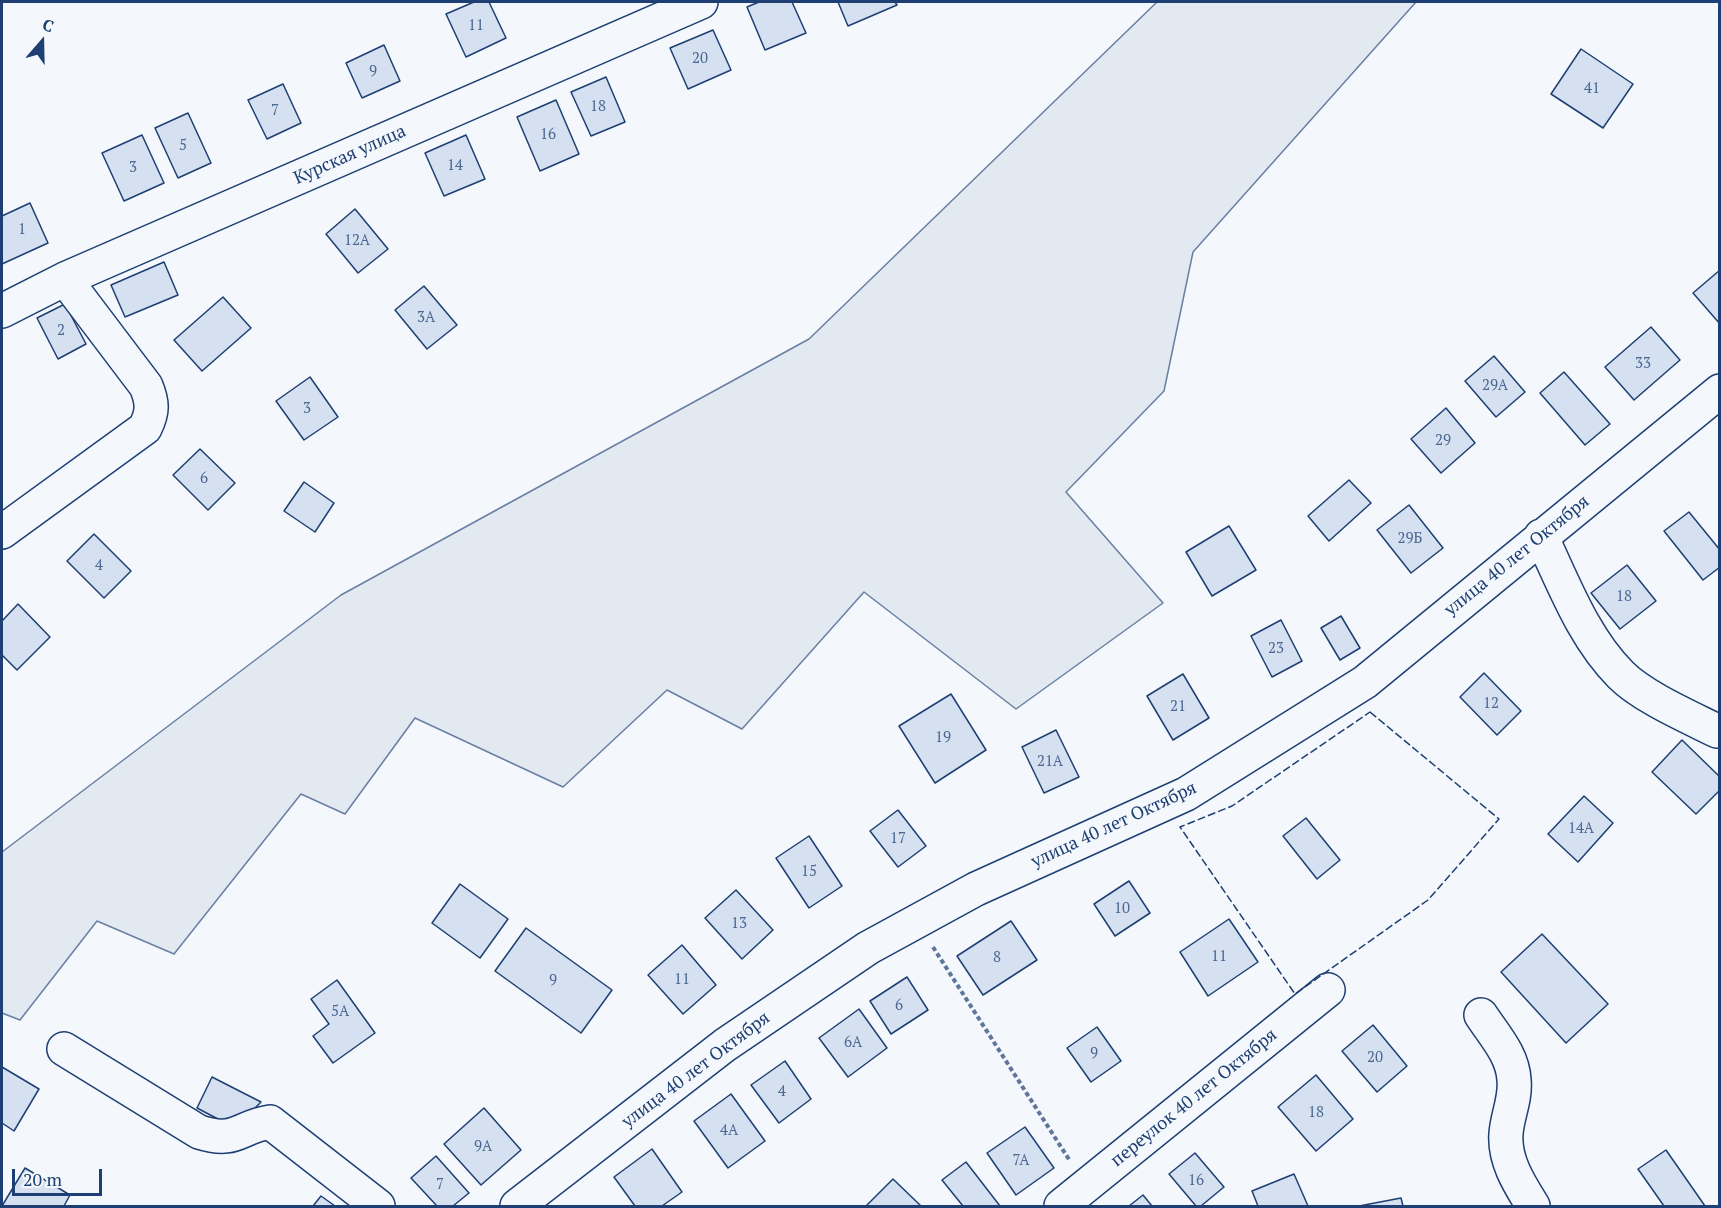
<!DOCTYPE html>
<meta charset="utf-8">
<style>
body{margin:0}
#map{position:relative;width:1721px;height:1208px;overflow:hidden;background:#f4f7fb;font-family:"PT Serif",serif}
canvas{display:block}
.frame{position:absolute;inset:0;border:3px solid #1d3f73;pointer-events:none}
.north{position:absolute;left:12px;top:12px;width:60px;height:60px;-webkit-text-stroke:4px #f4f7fb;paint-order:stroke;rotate:20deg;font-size:16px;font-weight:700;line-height:24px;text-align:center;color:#1d3f73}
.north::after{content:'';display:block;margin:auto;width:21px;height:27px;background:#1d3f73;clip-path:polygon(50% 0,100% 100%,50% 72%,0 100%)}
.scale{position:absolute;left:12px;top:1169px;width:90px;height:27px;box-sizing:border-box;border:3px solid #1d3f73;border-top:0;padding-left:8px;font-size:18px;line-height:21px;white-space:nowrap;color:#1d3f73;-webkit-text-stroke:4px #f4f7fb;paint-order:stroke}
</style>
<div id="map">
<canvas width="1721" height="1208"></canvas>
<div class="frame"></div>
<div class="north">С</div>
<div class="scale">20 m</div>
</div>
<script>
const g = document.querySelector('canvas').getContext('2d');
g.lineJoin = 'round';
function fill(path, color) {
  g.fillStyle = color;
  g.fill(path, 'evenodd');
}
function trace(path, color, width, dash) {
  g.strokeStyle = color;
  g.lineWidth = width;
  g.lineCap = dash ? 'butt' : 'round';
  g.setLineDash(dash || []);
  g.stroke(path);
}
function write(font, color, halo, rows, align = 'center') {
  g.font = font + ' "PT Serif",serif';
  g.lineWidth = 4.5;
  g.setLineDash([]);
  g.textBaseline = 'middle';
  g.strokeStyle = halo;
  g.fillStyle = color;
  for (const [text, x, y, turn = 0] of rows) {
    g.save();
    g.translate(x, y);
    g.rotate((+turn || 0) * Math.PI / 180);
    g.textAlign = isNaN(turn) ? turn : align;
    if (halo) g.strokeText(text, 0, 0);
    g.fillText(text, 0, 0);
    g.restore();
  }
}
const green = new Path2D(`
 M1157,2h259l-223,250 -29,139 -98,101 97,111 -147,106 -152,-117 -122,137 -75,-39 -104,97 -148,-69 -70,96 -44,-20 -127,160 -77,-33 -77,99 -18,-7v-161l339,-257 468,-256z`);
fill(green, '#e3e9f0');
trace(green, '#687fa3', 1.5);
const building = new Path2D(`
 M474,2h15l17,36 -40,19 -20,-43z
 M759,2h33l14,31 -41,17 -18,-43z
 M838,2h57l2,3 -49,21z
 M713,30l18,40 -43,19 -18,-41z
 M384,45l16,36 -38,17 -16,-35z
 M1581,49l52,35 -30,44 -52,-34z
 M606,77l19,45 -34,14 -20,-44z
 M283,84l18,39 -34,16 -19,-39z
 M556,100l23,54 -39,17 -23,-54z
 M188,113l23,50 -33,15 -23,-50z
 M142,135l22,48 -40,18 -22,-48z
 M466,135l19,44 -41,17 -19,-43z
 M30,203l18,40 -46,21v-48z
 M355,209l33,40 -30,24 -32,-39z
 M164,262l14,33 -53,22 -14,-32z
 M1720,270v54l-27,-31z
 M424,286l33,39 -30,24 -32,-39z
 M223,297l28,31 -49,43 -28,-31z
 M65,304l21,40 -28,15 -21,-41z
 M1651,327l29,33 -46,40 -29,-33z
 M1494,356l31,36 -29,25 -31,-36z
 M1564,372l46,52 -25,21 -45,-52z
 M310,377l28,40 -34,23 -28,-39z
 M1446,408l29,35 -34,30 -30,-34z
 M200,449l35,34 -27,27 -35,-35z
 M1349,480l22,23 -42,38 -21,-25z
 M304,482l30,21 -19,29 -31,-21z
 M1409,505l34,43 -32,25 -34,-43z
 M1689,512l31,38v17l-17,13 -39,-49z
 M1229,526l27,44 -44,26 -26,-44z
 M94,534l37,37 -27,27 -37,-37z
 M1627,565l29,36 -36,28 -29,-36z
 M18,604l32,33 -33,33 -15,-15v-34z
 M1341,616l19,32 -20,12 -19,-32z
 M1281,620l21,41 -30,16 -21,-41z
 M1484,673l37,38 -24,24 -37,-38z
 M1183,674l26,44 -36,22 -26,-44z
 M951,694l35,56 -51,33 -36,-57z
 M1056,730l23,47 -35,16 -22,-46z
 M1682,740l38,37v13l-24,24 -44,-42z
 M1584,796l29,27 -35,39 -30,-28z
 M898,810l28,36 -28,21 -28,-36z
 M1306,818l34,42 -23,19 -34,-43z
 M809,836l33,50 -33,22 -33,-50z
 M1129,881l21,32 -35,23 -21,-32z
 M460,884l48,35 -28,39 -48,-35z
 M736,890l37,40 -31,29 -37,-41z
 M1229,919l29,43 -50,34 -28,-44z
 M1011,921l26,39 -54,35 -26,-39z
 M526,928l86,62 -31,43 -86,-62z
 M1542,934l66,70 -42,39 -65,-71z
 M682,945l34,40 -33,29 -35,-39z
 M907,977l21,33 -37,24 -21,-33z
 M337,980l38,53 -42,30 -20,-27 16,-12 -18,-25z
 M859,1009l28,39 -39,29 -29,-39z
 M1373,1025l34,41 -30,26 -35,-41z
 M1097,1027l24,34 -30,21 -24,-34z
 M785,1061l26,38 -32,24 -28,-38z
 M2,1067l37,22 -25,42 -12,-8z
 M1316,1075l37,44 -37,32 -38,-44z
 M212,1077l49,25 -26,26 -38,-20z
 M731,1094l34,47 -37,27 -34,-47z
 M484,1108l37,42 -40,35 -37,-41z
 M1025,1127l29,41 -38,27 -29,-42z
 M652,1149l30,43 -20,14h-27l-21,-29z
 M1666,1150l39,56h-41l-26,-37z
 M1195,1153l29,34 -23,19h-5l-27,-32z
 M436,1156l33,37 -16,13h-16l-26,-28z
 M966,1162l34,44h-37l-21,-26z
 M25,1168l45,27 -6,11h-62z
 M1294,1174l14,32h-50l-6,-15z
 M893,1179l28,27h-55z
 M1143,1195l9,11h-23z
 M321,1196l14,10h-22z
 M1401,1198l2,8h-44z`);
fill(building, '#d5e0f0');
trace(building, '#1d3f73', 1.5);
const minor = new Path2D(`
 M2,311l63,-32 636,-277
 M2,532l143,-104c8,-16 8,-25 1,-42l-81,-107
 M1541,536c23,48 42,101 80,139 22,22 68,42 96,56
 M1481,1015c13,20 32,40 33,65 2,19 -7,36 -8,54 -2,27 14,51 27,72
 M64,1049l135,83c38,12 39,-5 71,-10l108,84
 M517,1206l208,-161 143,-97 108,-59 210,-95 179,-112 355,-291
 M1061,1206l267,-216`);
trace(minor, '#1d3f73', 36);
trace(new Path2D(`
 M933,947l137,214`), '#5e769c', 4, [4.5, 3]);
trace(minor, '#f4f7fb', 33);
trace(new Path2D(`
 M1370,712l129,107 -71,81 -133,94 -115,-167 52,-21z`), '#1d3f73', 1.5, [8, 3]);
write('15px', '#4b6792', null, [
 ["11",476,26],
 ["20",700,59],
 ["9",373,72],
 ["41",1592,89],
 ["18",598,107],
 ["7",275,111],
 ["16",548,135],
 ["5",183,146],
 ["14",455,166],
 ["3",133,168],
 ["1",22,230],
 ["12А",357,241],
 ["3А",426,318],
 ["2",61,331],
 ["33",1643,364],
 ["29А",1495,386],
 ["3",307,409],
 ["29",1443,441],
 ["6",204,479],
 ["29Б",1410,539],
 ["4",99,566],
 ["18",1624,597],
 ["23",1276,649],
 ["12",1491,704],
 ["21",1178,707],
 ["19",943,738],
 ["21А",1050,762],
 ["14А",1581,829],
 ["17",898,839],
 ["15",809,872],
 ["10",1122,909],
 ["13",739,924],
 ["11",1219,957],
 ["8",997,958],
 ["11",682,980],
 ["9",553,981],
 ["6",899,1006],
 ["5А",340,1012],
 ["6А",853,1043],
 ["9",1094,1054],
 ["20",1375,1058],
 ["4",782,1092],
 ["18",1316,1113],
 ["4А",729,1131],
 ["9А",483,1147],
 ["7А",1021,1161],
 ["16",1196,1181],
 ["7",440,1185]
]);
write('18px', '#1d3f73', '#f4f7fb', [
 ["Курская улица",350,155,-24],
 ["улица 40 лет Октября",1517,556,-39],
 ["улица 40 лет Октября",1114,825,-25],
 ["улица 40 лет Октября",696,1070,-37],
 ["переулок 40 лет Октября",1194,1098,-39]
]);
</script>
